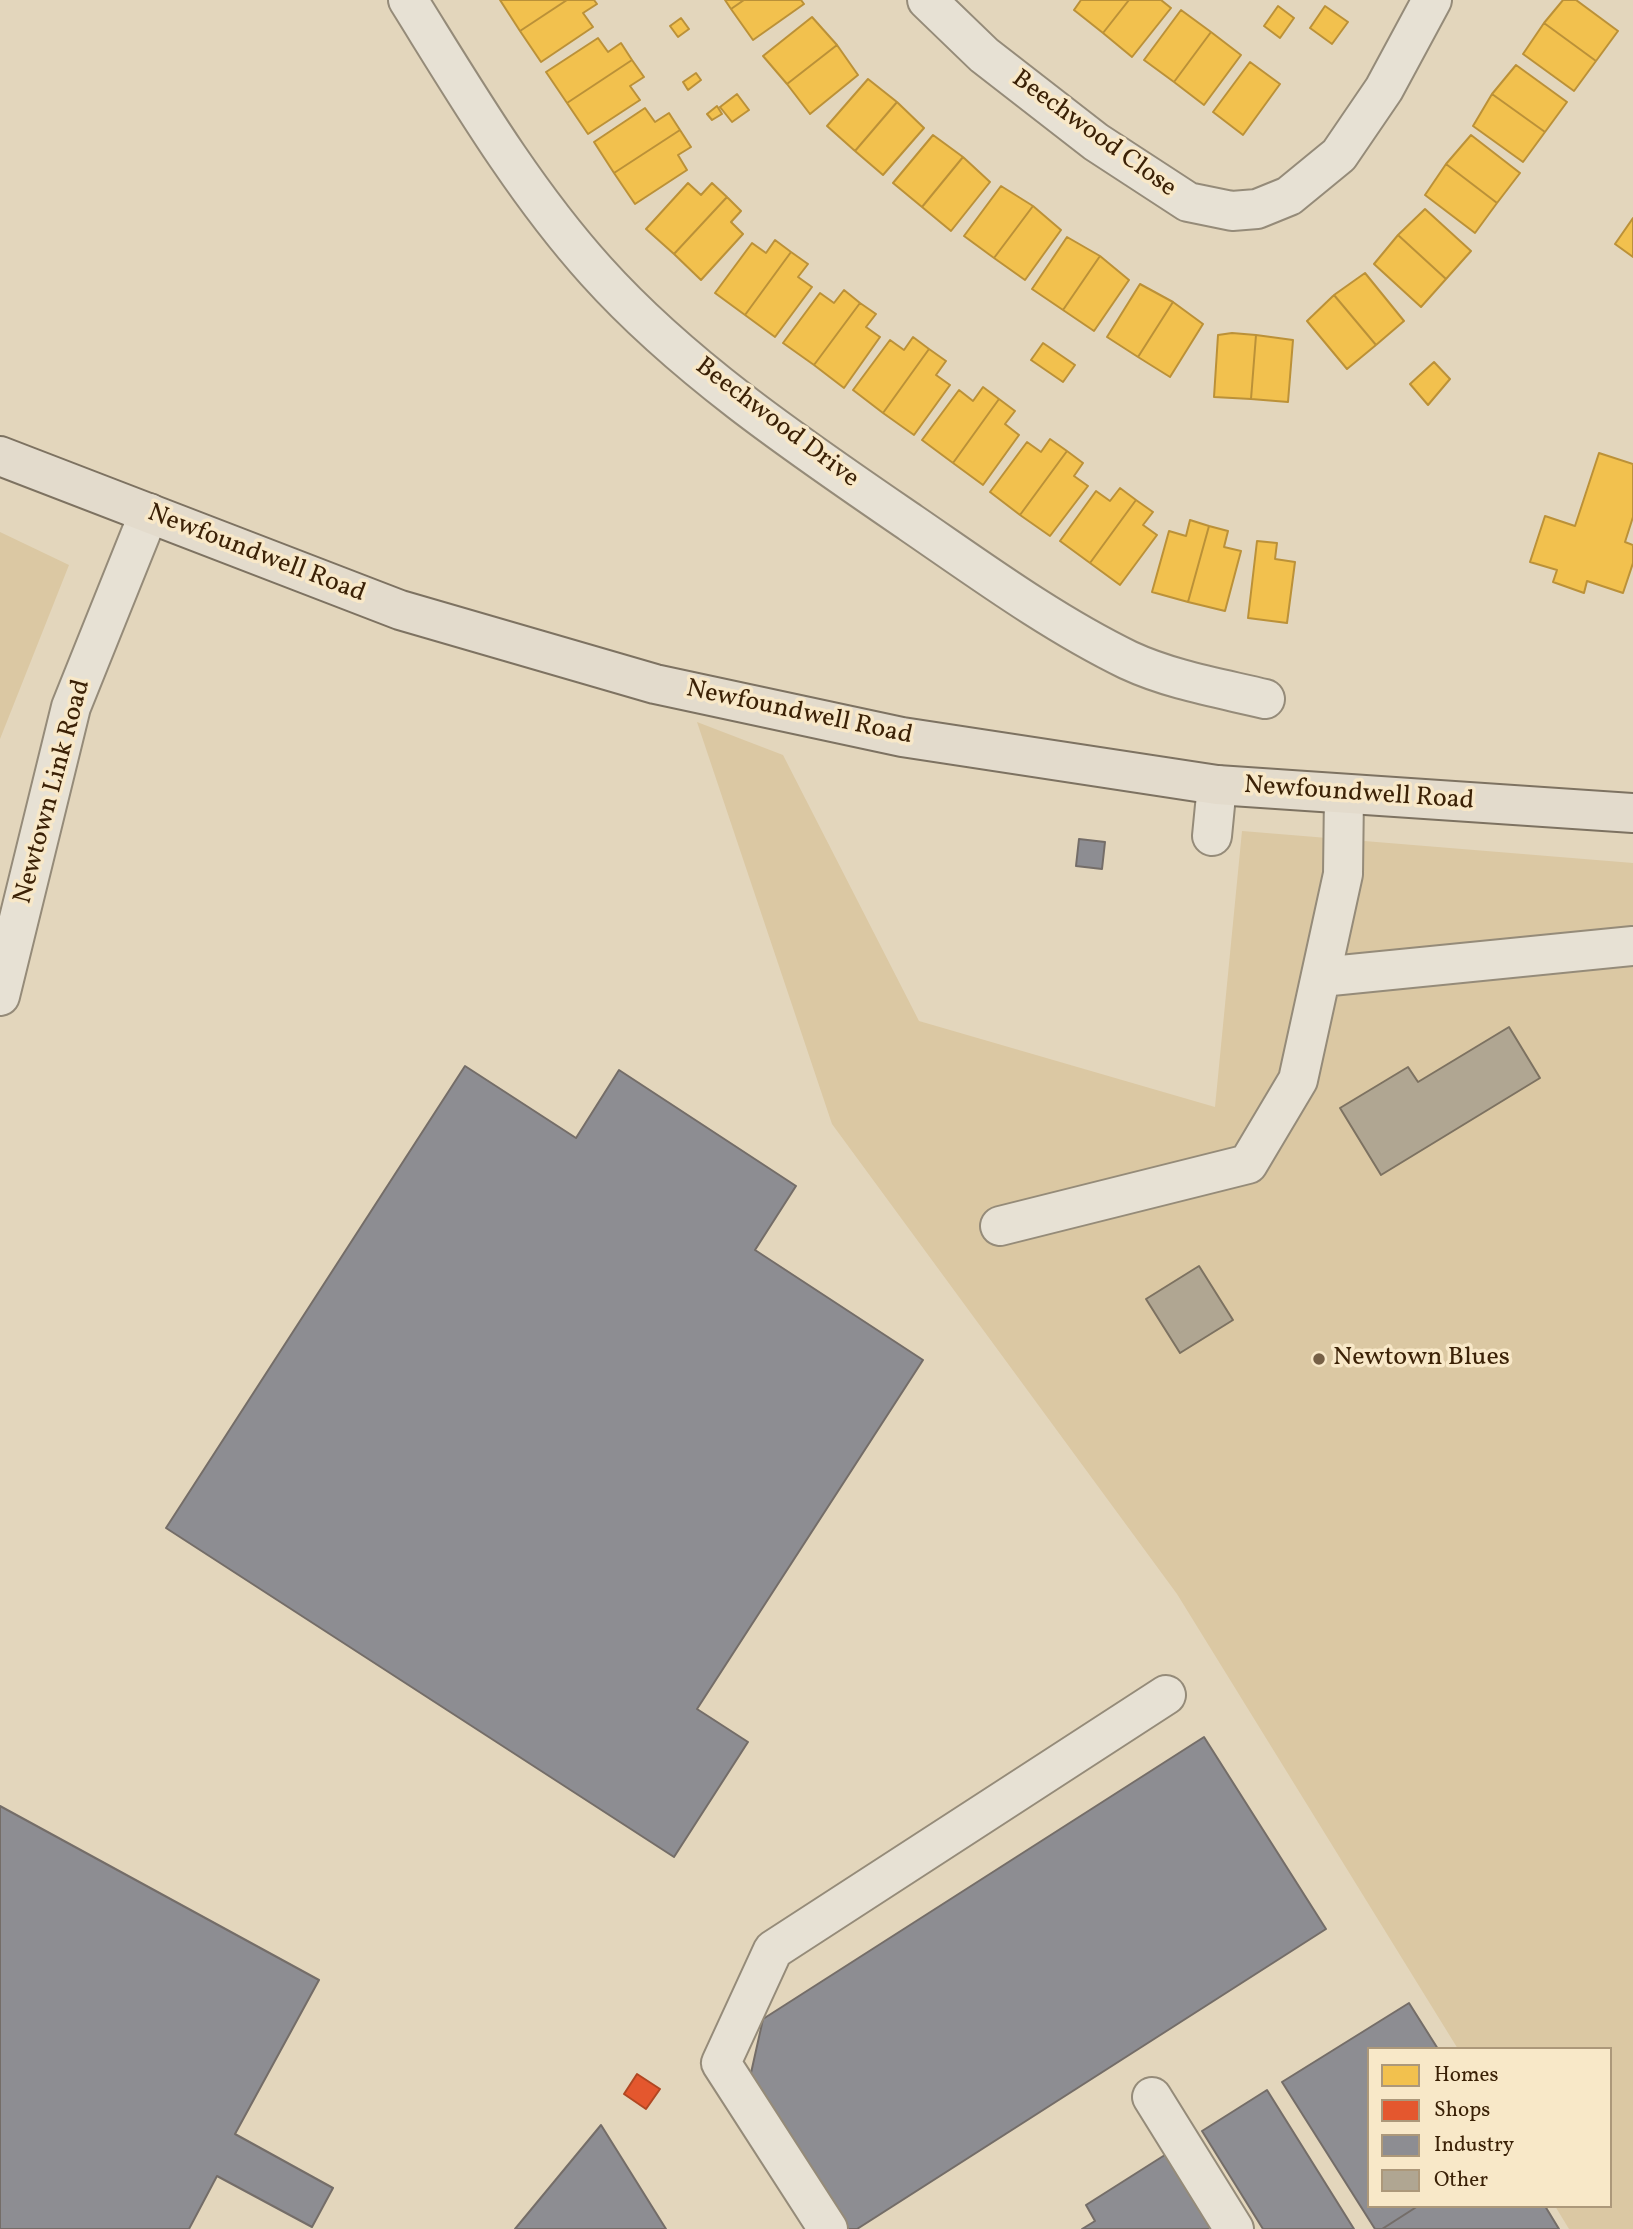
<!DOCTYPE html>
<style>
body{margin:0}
#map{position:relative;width:1633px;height:2229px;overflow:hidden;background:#e3d6bc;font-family:Vollkorn,serif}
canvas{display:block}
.legend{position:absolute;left:1367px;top:2047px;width:245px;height:161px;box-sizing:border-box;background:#f8e8c8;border:2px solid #ac987a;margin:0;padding:9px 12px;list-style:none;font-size:21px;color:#3b2106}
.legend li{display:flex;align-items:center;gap:14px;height:35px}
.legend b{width:35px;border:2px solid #ac987a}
</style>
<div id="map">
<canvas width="1633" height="2229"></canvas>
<ul class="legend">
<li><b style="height:19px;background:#f2c14e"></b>Homes</li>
<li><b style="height:19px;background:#e4572e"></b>Shops</li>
<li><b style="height:19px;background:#8d8d92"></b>Industry</li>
<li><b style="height:19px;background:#b0a692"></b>Other</li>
</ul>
</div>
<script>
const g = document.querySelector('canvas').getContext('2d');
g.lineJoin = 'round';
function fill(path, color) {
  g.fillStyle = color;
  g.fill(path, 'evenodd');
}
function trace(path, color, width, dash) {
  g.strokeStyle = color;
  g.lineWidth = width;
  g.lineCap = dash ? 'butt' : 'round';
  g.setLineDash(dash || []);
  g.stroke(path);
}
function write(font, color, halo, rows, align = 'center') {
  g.font = font + ' Vollkorn,serif';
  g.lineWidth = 7;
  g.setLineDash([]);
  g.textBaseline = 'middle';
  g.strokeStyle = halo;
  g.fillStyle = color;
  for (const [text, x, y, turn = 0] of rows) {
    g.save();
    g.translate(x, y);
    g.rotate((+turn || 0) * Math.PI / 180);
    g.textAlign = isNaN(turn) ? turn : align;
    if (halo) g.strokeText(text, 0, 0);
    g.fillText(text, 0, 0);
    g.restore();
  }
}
fill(new Path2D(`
 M0,532l69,33 -69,174z
 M697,722l86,33 136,266 296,86 27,-276 391,32v1366h-64l-14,-23h55v-157h-152l-281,-455 -345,-470z`), '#dbc8a3');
const homes = new Path2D(`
 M500,0h67l-47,31z
 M567,0h27l3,4 -14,9 10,14 -52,35 -21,-31z
 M725,0h19l-13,9z
 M744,0h57l3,4 -51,36 -22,-31z
 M1081,0h48l-26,33 -29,-23z
 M1129,0h32l10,8 -39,49 -29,-24z
 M1563,0h13l42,31 -22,30 -52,-38z
 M1278,6l16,12 -14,20 -16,-12z
 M1325,6l23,16 -16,22 -22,-16z
 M1181,10l30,22 -37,50 -30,-22z
 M812,17l25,28 -50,39 -24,-28z
 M681,18l8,11 -11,8 -8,-11z
 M1544,23l52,38 -22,30 -51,-37z
 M1211,32l30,23 -37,50 -30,-23z
 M598,38l10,14 13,-9 11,17 -65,43 -21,-31z
 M837,45l21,30 -48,39 -23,-30z
 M632,60l12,17 -14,9 10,14 -52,34 -21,-31z
 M1250,62l30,22 -37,51 -30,-23z
 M1516,65l51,37 -22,30 -53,-38z
 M696,73l5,7 -13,10 -5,-8z
 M868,79l29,23 -42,49 -28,-25z
 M737,94l12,16 -17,12 -12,-15z
 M1492,94l53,38 -22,30 -50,-36z
 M897,102l27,26 -41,47 -28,-24z
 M717,106l5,8 -10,6 -5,-6z
 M645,108l10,14 14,-9 11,17 -66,43 -20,-31z
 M680,130l11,17 -13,8 9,15 -52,34 -21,-31z
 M933,135l30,22 -41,50 -29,-24z
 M1471,135l49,38 -23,30 -51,-39z
 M963,157l27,25 -39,49 -29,-24z
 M1446,164l51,39 -22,30 -50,-38z
 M688,183l13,12 11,-12 15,14 -53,57 -28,-25z
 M1001,186l32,20 -39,52 -30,-22z
 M727,197l14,14 -10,11 12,12 -42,46 -27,-26z
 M1033,206l28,24 -36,50 -31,-22z
 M1425,209l46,42 -25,28 -48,-44z
 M1633,218v39l-18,-13z
 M1398,235l48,44 -25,28 -47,-43z
 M1067,237l33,19 -37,54 -31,-21z
 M775,240l16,12 -46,63 -30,-22 37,-50 14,10z
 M791,252l17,12 -10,13 14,10 -37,50 -30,-22z
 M1100,256l29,24 -35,51 -31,-21z
 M1365,273l39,48 -28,24 -42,-50z
 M1140,284l33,18 -35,55 -31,-20z
 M844,290l16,13 -46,62 -31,-22 37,-50 14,10z
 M1334,295l42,50 -29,24 -40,-48z
 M1173,302l30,22 -33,53 -32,-20z
 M860,303l16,11 -10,13 14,10 -36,51 -30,-23z
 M1232,333l24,2 -5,64 -37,-2 4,-62z
 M1256,335l37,5 -5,62 -37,-3z
 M913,337l16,12 -46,64 -30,-23 37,-50 14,10z
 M1043,343l32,22 -12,17 -32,-22z
 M929,349l17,12 -10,14 14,10 -36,50 -31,-22z
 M1434,362l16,17 -22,26 -18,-21z
 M983,387l16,12 -46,64 -31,-23 37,-50 14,11z
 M999,399l16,12 -10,13 14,11 -36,50 -30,-22z
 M1050,439l17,12 -47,64 -30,-23 37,-50 14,10z
 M1067,451l16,12 -9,13 14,10 -38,50 -30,-21z
 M1599,453l34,11v53l-8,25 8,3v18l-10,30 -36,-12 -3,12 -31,-11 4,-12 -27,-8 15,-46 30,10z
 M1120,488l16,12 -46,63 -30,-22 36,-50 14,10z
 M1136,500l17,12 -10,13 14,10 -37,50 -30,-22z
 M1190,520l19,6 -21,76 -36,-10 17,-61 17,5z
 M1209,526l19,5 -4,16 17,4 -16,60 -37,-9z
 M1257,541l20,2 -2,16 20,3 -8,61 -39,-5z`);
fill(homes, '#f2c14e');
trace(homes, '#bb9138', 2);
const shops = new Path2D(`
 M637,2074l23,15 -14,20 -22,-15z`);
fill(shops, '#e4572e');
trace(shops, '#b14722', 2);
const industry = new Path2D(`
 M1079,839l26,3 -3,27 -26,-3z
 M465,1066l111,72 43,-68 177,116 -41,64 168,110 -226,349 51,33 -74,115 -508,-329z
 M1204,1737l122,192 -469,300h-22l-88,-138 16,-72z
 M0,1806l319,174 -84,154 98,54 -21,39 -95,-51 -28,53h-189z
 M1409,2003l29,46h-69v157h49l-36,23h-7l-93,-147z
 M1267,2090l87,139h-91l-61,-98z
 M601,2125l65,104h-151z
 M1168,2153l48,76h-134l13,-8 -9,-16z
 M1418,2206h127l14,23h-177z`);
fill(industry, '#8d8d92');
trace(industry, '#746d68', 2);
const building = new Path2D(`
 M1509,1027l31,51 -159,97 -41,-67 68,-41 10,15z
 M1199,1266l34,54 -53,33 -34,-54z`);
fill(building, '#b0a692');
trace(building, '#7d7261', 2);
const minor = new Path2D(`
 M408,0c58,93 115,190 188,271 88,98 207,178 315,252 70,48 141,100 217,137 43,20 91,28 137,39
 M927,0l57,55 112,87 92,60 44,9 25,-2 32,-13 50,-41 45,-66 48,-89
 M1212,836l5,-51
 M1321,977l312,-31
 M0,996l71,-289 78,-194
 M1000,1226l248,-62 50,-84 45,-206 1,-80
 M1152,2097l82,132
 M828,2229l-107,-166 52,-113 393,-255`);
const major = new Path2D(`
 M0,456l400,154 255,74 247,53 315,48 416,28`);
trace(minor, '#958b79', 42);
trace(major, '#7d7261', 42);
trace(minor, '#e7e1d4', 38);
trace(major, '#e3dbcc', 38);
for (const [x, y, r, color] of [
 [1319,1359,7,"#766046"]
]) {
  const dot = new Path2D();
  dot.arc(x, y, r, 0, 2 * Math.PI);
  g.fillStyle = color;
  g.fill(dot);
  trace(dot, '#f8e8c8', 2.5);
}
write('26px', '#3b2106', '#f8e8c8', [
 ["Beechwood Close",1093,135,36],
 ["Beechwood Drive",776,424,37],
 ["Newfoundwell Road",256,555,21],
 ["Newfoundwell Road",799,714,12],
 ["Newtown Link Road",54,792,-75],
 ["Newfoundwell Road",1359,795,4]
]);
write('26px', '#3b2106', '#f8e8c8', [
 ["Newtown Blues",1333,1359]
], 'left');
</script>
